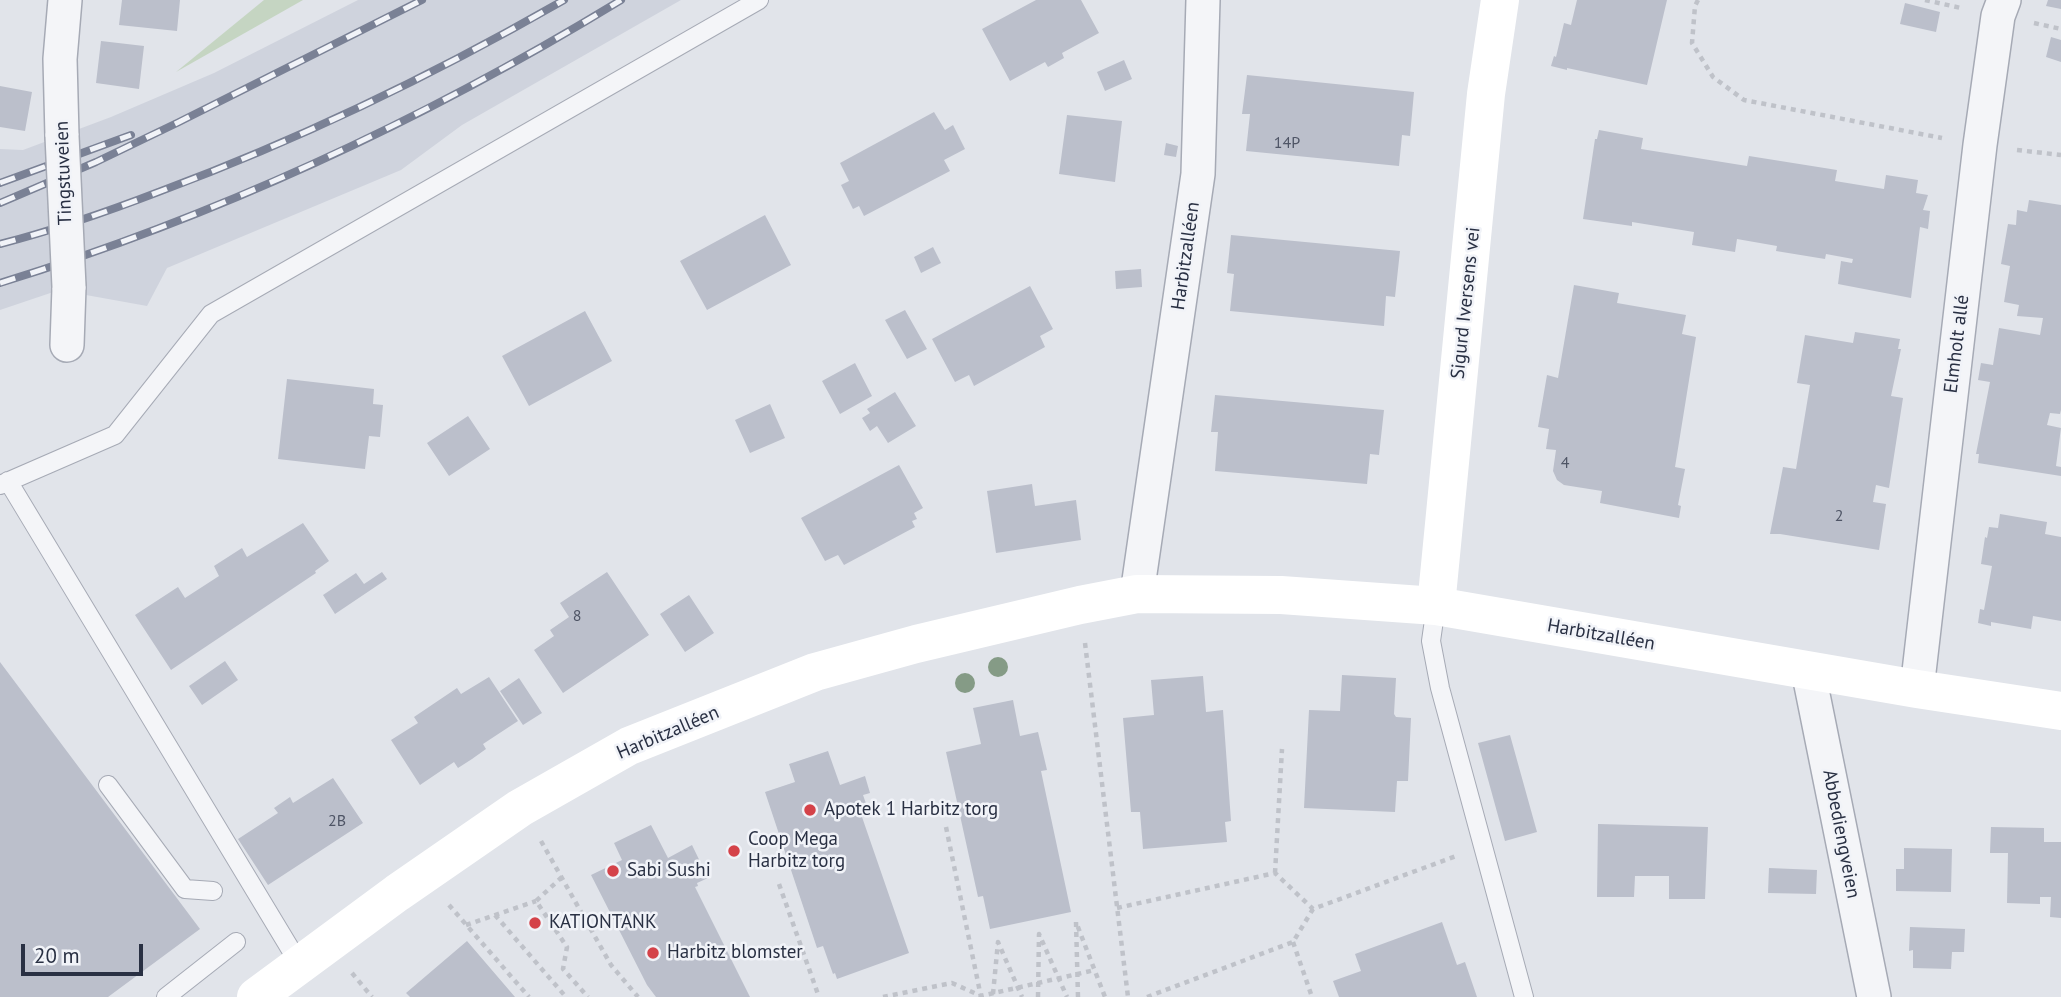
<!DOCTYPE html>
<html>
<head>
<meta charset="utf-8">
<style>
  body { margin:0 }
  #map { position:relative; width:2061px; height:997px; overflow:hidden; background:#e1e4ea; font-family:"PT Sans",sans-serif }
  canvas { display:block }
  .scale { position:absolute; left:21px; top:944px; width:122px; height:32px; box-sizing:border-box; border:4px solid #293043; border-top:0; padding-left:9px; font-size:21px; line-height:24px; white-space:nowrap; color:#293043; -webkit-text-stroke:5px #f1f3f8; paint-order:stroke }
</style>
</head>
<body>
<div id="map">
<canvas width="2061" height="997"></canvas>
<div class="scale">20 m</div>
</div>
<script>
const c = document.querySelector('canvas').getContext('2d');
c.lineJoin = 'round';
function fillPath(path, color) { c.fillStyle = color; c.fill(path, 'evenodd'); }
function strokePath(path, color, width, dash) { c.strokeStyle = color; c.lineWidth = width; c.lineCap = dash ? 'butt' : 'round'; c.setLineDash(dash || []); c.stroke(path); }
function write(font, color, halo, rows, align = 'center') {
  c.font = font + ' "PT Sans",sans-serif'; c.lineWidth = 5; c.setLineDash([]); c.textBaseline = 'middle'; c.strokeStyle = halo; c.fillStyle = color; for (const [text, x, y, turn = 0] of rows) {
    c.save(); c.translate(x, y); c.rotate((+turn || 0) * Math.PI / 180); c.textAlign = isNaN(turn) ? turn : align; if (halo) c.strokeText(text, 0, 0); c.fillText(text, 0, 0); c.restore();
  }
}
const built = new Path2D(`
  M 358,0 L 681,0 L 462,125 L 401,170 L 167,268 L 147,306 L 86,295 L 83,282 L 0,310 L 0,149 L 23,150 L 111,117 L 214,73 Z`);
const green = new Path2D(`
  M 264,0 L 303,0 L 176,72 Z`);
const building = new Path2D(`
  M 122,0 L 180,0 L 177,31 L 119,25 Z
  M 1036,0 L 1081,0 L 1099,33 L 1062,53 L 1064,58 L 1048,67 L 1045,62 L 1010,81 L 982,29 Z
  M 1577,0 L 1667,0 L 1647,85 L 1567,68 L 1567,70 L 1551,66 L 1554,56 L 1556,57 L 1564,23 L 1571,25 Z
  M 2048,0 L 2061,0 L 2061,9 L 2046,6 Z
  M 1905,3 L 1940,12 L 1936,32 L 1900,24 Z
  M 2051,37 L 2061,40 L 2061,62 L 2046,57 Z
  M 101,41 L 144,46 L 139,89 L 96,83 Z
  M 1124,60 L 1132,79 L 1105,91 L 1097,72 Z
  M 1247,75 L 1414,92 L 1410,136 L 1402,135 L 1399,166 L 1246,151 L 1250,114 L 1242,114 Z
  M 0,86 L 32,92 L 25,131 L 0,127 Z
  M 934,112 L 945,130 L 953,125 L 965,149 L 944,160 L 950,171 L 864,216 L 859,206 L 853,209 L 841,185 L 849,181 L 840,163 Z
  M 1067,115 L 1122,121 L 1115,182 L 1059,174 Z
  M 1599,130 L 1643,138 L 1641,149 L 1747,166 L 1749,156 L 1837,170 L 1835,181 L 1884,189 L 1886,175 L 1918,180 L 1916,193 L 1928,195 L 1923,210 L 1930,211 L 1928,229 L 1920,227 L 1911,298 L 1838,284 L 1841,261 L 1852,263 L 1853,259 L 1826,254 L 1825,259 L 1776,251 L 1777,246 L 1737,239 L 1735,252 L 1692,245 L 1694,232 L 1632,222 L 1632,226 L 1583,219 L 1595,139 L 1597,139 Z
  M 1166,143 L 1178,146 L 1176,157 L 1164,155 Z
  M 2029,200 L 2061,205 L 2061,410 L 2060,414 L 2050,413 L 2047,425 L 2061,428 L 2056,466 L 2061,467 L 2061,476 L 1978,463 L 1979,454 L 1976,454 L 1990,382 L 1978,380 L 1981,363 L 1993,365 L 1999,328 L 2040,335 L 2043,318 L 2017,316 L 2019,305 L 2004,302 L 2010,266 L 2001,264 L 2008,224 L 2016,225 L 2017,210 L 2027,212 Z
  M 765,215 L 791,265 L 707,310 L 680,261 Z
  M 1231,235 L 1400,251 L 1395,297 L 1386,296 L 1384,326 L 1230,311 L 1234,274 L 1227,273 Z
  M 933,247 L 941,263 L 921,273 L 914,257 Z
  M 1141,269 L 1142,287 L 1116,289 L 1115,271 Z
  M 1574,285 L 1619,293 L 1617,303 L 1686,315 L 1682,334 L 1696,337 L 1675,467 L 1685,469 L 1678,505 L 1681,506 L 1679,518 L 1600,503 L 1602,491 L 1564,485 L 1557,480 L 1553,471 L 1556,450 L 1546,449 L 1549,429 L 1538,427 L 1547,375 L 1558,378 Z
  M 1030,286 L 1053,329 L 1040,336 L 1045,347 L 974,386 L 969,375 L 955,382 L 932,339 Z
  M 905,310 L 927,349 L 907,359 L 885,320 Z
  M 585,311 L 612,361 L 529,406 L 502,356 Z
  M 1855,332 L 1900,339 L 1898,349 L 1901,349 L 1891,396 L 1903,398 L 1889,488 L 1876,485 L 1873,502 L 1886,504 L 1879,550 L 1780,534 L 1770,534 L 1783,467 L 1796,469 L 1810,385 L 1797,383 L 1805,335 L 1853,343 Z
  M 855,363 L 872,396 L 840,414 L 822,381 Z
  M 287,379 L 374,389 L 373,404 L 383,405 L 380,437 L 369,436 L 365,469 L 278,459 Z
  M 895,392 L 916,426 L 888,443 L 877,426 L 870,431 L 862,418 L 870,413 L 867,409 Z
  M 1215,395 L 1384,410 L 1379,455 L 1370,454 L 1367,484 L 1215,471 L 1218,432 L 1211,432 Z
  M 770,404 L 785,438 L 750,453 L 735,420 Z
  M 468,416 L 490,449 L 449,476 L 427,443 Z
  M 899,465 L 923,508 L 914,513 L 917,519 L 912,521 L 915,527 L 844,565 L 838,555 L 825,561 L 801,518 Z
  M 1032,484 L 1035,506 L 1076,500 L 1081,540 L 996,553 L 987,491 Z
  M 2000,514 L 2047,522 L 2045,534 L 2061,537 L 2061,621 L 2033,616 L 2031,629 L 1991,622 L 1991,626 L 1978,623 L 1980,609 L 1984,610 L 1992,566 L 1981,564 L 1985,537 L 1987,538 L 1989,527 L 1998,528 Z
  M 303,523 L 329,561 L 315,571 L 316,573 L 171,670 L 135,615 L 178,587 L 185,598 L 219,576 L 214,566 L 242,548 L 247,557 Z
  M 382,572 L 387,579 L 335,614 L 323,595 L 356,573 L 364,584 Z
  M 607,572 L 649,635 L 563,693 L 534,650 L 554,636 L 550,630 L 569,617 L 560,603 Z
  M 689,595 L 714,633 L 685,652 L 660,614 Z
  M 225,661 L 238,680 L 202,705 L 189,686 Z
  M 0,662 L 200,929 L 108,997 L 0,997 Z
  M 1342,675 L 1396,678 L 1394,714 L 1396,717 L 1411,718 L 1408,781 L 1397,781 L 1395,812 L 1304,808 L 1309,710 L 1340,711 Z
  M 1203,676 L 1206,712 L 1223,710 L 1231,821 L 1225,822 L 1227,842 L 1143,849 L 1140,812 L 1131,812 L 1123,718 L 1154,715 L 1151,680 Z
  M 489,677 L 518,721 L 483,744 L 486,749 L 472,759 L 458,768 L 454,762 L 420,785 L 391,740 L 418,723 L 414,717 L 457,688 L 461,694 Z
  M 519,678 L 542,713 L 523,725 L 500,691 Z
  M 1013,700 L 1020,736 L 1038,732 L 1047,770 L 1041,771 L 1071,912 L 990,929 L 983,896 L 978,897 L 946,752 L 981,744 L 973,708 Z
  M 1510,735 L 1537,832 L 1505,841 L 1478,743 Z
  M 828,751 L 840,785 L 865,776 L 870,793 L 863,795 L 870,815 L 862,817 L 909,953 L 837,979 L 835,973 L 833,974 L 823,946 L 817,948 L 765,792 L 795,782 L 789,764 Z
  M 333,778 L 363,823 L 268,885 L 238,839 L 278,813 L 274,808 L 290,797 L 293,803 Z
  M 1598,824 L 1708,827 L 1705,899 L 1669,899 L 1669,876 L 1635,876 L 1634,897 L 1597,897 Z
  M 651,825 L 668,858 L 692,845 L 708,878 L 697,883 L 698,886 L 695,887 L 750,997 L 656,997 L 647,985 L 591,875 L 622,860 L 614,843 Z
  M 1991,827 L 2044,828 L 2044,842 L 2061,842 L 2061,918 L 2050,917 L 2051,897 L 2040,897 L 2040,904 L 2007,903 L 2008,853 L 1990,853 Z
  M 1904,848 L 1952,849 L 1951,892 L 1896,891 L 1896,869 L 1904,869 Z
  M 1769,868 L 1817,870 L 1816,894 L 1768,893 Z
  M 1442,922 L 1457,965 L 1465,962 L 1477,997 L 1339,997 L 1333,981 L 1361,971 L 1355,954 Z
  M 1910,927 L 1965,929 L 1964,952 L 1952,952 L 1951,969 L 1913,968 L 1913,950 L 1909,951 Z
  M 467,941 L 515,997 L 410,997 L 406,993 Z`);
const path = new Path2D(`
  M 1698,0 L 1695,6 L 1692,43 L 1713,77 L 1744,100 L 1942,138
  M 1925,0 L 1961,8
  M 2034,23 L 2061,29
  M 2017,150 L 2061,155
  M 1085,643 L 1128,997
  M 946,827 L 981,997
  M 541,841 L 611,965 L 638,997
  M 1275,873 L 1282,749
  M 562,877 L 536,901 L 567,947 L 563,969 L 588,997
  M 779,884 L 819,997
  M 449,905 L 529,997
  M 1117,908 L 1275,873 L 1313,909 L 1456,856
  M 495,915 L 566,997
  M 466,925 L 536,901
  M 1293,942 L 1312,997
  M 352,973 L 372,997
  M 993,994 L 998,942 L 1022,997
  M 883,997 L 952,983 L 981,996 L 1095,970
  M 1038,997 L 1039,934 L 1067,997
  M 1078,997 L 1076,922 L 1105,997
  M 1147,997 L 1293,942 L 1313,909`);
const lane = new Path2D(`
  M 8,481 L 300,965
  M 0,485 L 115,435 L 211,314 L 759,0
  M 1436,606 L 1431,641 L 1440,688 L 1524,997
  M 108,785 L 185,889 L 213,891
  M 166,997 L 236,942`);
const street = new Path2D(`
  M 62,136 L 60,59 L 65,0
  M 67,345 L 69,287
  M 1137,594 L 1198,174 L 1203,0
  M 1808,670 L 1874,997
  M 1917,689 L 1980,145 L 1998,16 L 2004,0`);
const secondary = new Path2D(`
  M 1436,606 L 1486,94 L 1500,0
  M 256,997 L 397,893 L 520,808 L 629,746 L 815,672 L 916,644 L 1080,605 L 1137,594 L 1281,595 L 1436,606 L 1917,689 L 2061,711`);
const rail = new Path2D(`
  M 0,183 L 131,135
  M 0,203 L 96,162 L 179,122 L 422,0
  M 0,244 C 55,230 109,211 161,191 C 301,139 435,74 564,0
  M 0,283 C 217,216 428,118 621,0`);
const streetBridge = new Path2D(`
  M 62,136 L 69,287`);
const trees = [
  [998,667],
  [965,683]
];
const markers = [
  [810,810,7,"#d44249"],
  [734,851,7,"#d44249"],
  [613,871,7,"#d44249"],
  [535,923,7,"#d44249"],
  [653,953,7,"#d44249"]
];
const numberNames = [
  ["14P",1287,143],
  ["4",1565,463],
  ["2",1839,516],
  ["8",577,616],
  ["2B",337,821]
];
const streetNames = [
  ["Tingstuveien",64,173,-92],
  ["Harbitzalléen",1186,256,-82],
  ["Sigurd Iversens vei",1466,303,-84],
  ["Elmholt allé",1957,344,-83],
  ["Harbitzalléen",1601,635,10],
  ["Harbitzalléen",668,733,-23],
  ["Abbediengveien",1841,834,79]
];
const poiNames = [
  ["Apotek 1 Harbitz torg",824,810],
  ["Coop Mega",748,840],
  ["Harbitz torg",748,862],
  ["Sabi Sushi",627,871],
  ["KATIONTANK",549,923],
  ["Harbitz blomster",667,953]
];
fillPath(built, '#cfd3dd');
fillPath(green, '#c5d5c2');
fillPath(building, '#bbbfcb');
strokePath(lane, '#a6aab5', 20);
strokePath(street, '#a6aab5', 36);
strokePath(path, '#bfc2c9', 4.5, [5, 5]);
strokePath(lane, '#f4f5f8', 18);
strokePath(street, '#f4f5f8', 33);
strokePath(secondary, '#fff', 38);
strokePath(rail, '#7a8195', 8);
strokePath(rail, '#f1f3f8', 5, [16]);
strokePath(streetBridge, '#a6aab5', 36, []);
strokePath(streetBridge, '#f4f5f8', 33);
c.fillStyle = '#859b86';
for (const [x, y] of trees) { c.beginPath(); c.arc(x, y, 10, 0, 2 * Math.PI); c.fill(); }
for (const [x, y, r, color] of markers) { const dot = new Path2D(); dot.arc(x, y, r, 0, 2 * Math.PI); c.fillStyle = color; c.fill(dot); strokePath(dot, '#f1f3f8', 2.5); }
write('16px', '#4e5465', null, numberNames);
write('19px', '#293043', '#f1f3f8', streetNames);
write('19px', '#293043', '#f1f3f8', poiNames, 'left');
</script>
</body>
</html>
